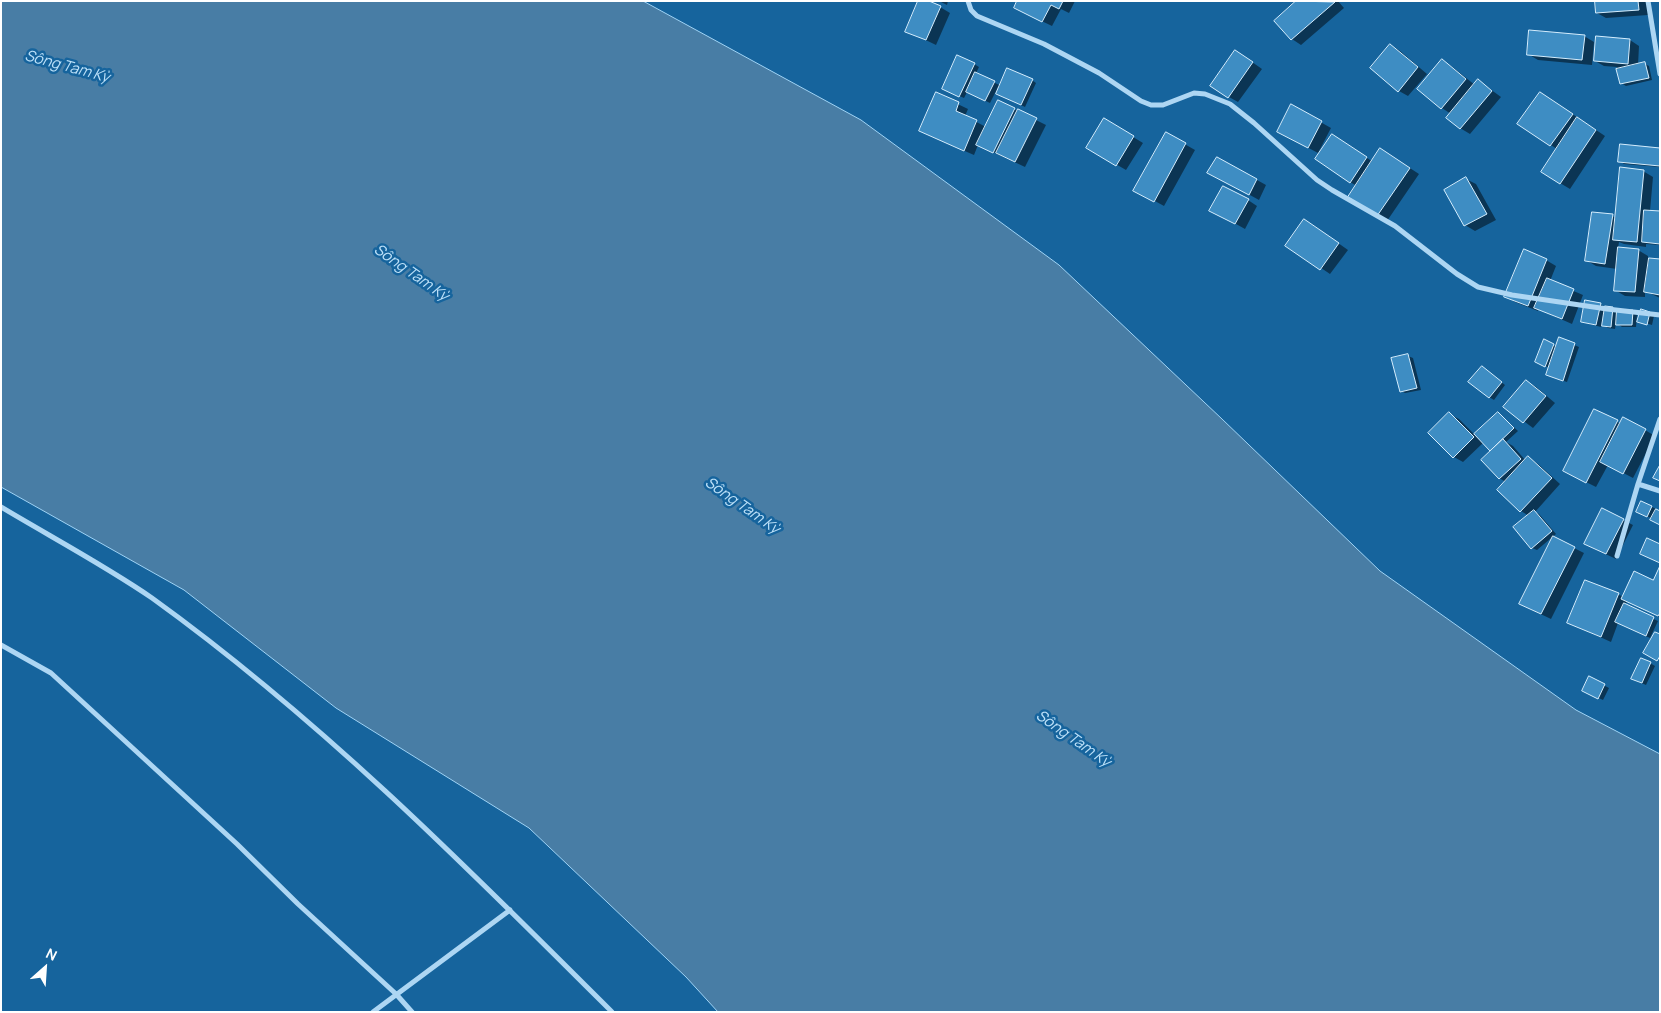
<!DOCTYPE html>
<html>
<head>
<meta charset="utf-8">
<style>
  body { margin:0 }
  #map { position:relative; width:1661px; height:1013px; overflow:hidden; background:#16649d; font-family:Manrope,sans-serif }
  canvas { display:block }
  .frame { position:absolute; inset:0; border:2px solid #fff; pointer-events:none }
  .north { position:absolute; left:20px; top:943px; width:50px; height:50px; -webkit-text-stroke:4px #16649d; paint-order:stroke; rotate:26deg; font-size:14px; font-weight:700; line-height:20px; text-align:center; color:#fff }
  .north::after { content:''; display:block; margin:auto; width:18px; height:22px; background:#fff; clip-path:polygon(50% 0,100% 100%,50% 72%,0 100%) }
</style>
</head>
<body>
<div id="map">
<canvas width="1661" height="1013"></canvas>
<div class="frame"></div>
<div class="north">N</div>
</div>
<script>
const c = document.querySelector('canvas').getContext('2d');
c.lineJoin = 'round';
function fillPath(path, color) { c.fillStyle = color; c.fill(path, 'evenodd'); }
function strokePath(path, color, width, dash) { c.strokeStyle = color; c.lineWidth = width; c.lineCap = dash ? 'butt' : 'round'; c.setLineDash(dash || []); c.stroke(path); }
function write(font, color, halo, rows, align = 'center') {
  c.font = font + ' Manrope,sans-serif'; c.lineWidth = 5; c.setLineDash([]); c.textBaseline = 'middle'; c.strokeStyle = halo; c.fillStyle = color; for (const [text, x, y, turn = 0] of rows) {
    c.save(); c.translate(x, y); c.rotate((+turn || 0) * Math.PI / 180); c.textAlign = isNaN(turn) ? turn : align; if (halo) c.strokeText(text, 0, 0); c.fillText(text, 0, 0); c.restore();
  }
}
const water = new Path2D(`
  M 1,1 L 643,1 L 861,120 L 1059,265 L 1222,419 L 1380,571 L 1576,710 L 1660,754 L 1660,1012 L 718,1012 L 686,977 L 529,828 L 336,708 L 184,590 L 1,487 Z`);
const shadow = new Path2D(`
  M 939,1 L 948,1 L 947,5 Z
  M 1018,1 L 1075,1 L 1069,13 L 1061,9 L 1052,26 L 1025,13 Z
  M 1298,1 L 1338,1 L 1344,8 L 1301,45 L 1292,39 Z
  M 1596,1 L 1647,1 L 1648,15 L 1606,18 L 1597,13 Z
  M 940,7 L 950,13 L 936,45 L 907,31 Z
  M 1584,36 L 1594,42 L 1592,65 L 1538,60 L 1528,54 Z
  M 1630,40 L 1639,46 L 1638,65 L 1645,64 L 1649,66 L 1652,80 L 1626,86 L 1621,83 L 1617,67 L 1604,66 L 1595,61 Z
  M 1391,45 L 1400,51 L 1427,74 L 1408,96 L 1399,91 Z
  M 1245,57 L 1262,69 L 1238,102 L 1229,97 Z
  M 1442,61 L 1451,66 L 1475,85 L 1479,81 L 1501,97 L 1470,134 L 1460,128 L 1451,114 L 1442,108 L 1419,89 Z
  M 974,64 L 979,67 L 976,73 L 1001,86 L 1032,80 L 1036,83 L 1025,107 L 1002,96 L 1000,88 L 998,87 L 990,103 L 967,92 L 964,98 L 948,91 Z
  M 937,94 L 968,109 L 965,116 L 986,127 L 1014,109 L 1046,125 L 1025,167 L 978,145 L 974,155 L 930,136 Z
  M 1550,99 L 1605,136 L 1570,189 L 1560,183 L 1557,149 L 1519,124 Z
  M 1292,106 L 1331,128 L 1318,153 L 1288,137 Z
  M 1105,120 L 1143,143 L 1126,170 L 1088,148 Z
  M 1167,134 L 1195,150 L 1164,206 L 1135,190 Z
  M 1342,141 L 1373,162 L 1390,155 L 1419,174 L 1387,221 L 1378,215 L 1357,186 L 1350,182 Z
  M 1660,149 L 1660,167 L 1624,164 L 1620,161 Z
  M 1643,171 L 1653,177 L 1650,211 L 1660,212 L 1660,245 L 1646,244 L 1646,247 L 1624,244 L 1619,242 L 1618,248 L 1638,250 L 1648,256 L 1648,259 L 1660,260 L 1660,298 L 1645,291 L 1645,297 L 1625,296 L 1615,290 L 1617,269 L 1596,266 L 1586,260 L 1612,216 L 1616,218 Z
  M 1219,178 L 1257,180 L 1266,185 L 1259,200 Z
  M 1466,179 L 1476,184 L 1496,220 L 1475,231 L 1465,225 Z
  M 1248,200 L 1257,206 L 1245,229 L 1211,210 Z
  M 1314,226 L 1348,250 L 1330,274 L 1287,245 Z
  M 1546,260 L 1556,266 L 1550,281 L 1583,295 L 1572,324 L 1538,309 L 1538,311 L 1515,302 L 1506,296 Z
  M 1600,304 L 1604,307 L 1637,314 L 1636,327 L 1622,327 L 1616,323 L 1615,329 L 1608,328 L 1604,325 L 1605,315 L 1603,315 L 1601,327 L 1582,322 Z
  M 1650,313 L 1654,316 L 1652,325 L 1642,322 Z
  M 1560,339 L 1579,347 L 1567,382 L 1552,377 L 1550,368 L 1541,364 L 1544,341 L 1557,347 Z
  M 1408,356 L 1413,358 L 1421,390 L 1405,393 L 1401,391 Z
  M 1486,370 L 1505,385 L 1494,400 L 1489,397 Z
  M 1526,381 L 1536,387 L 1555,403 L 1533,428 L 1505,407 Z
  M 1595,411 L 1621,424 L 1645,430 L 1655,436 L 1633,478 L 1608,465 L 1596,487 L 1574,476 Z
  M 1498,413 L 1518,431 L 1506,442 L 1513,446 L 1526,461 L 1529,458 L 1538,464 L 1560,484 L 1535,512 L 1539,514 L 1556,534 L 1537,550 L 1532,548 L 1529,516 L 1521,511 L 1506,482 L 1499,478 L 1492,451 L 1483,443 L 1463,462 L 1454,457 L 1449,414 L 1459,419 L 1475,435 Z
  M 1652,507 L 1656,509 L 1653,519 L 1642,514 Z
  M 1623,520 L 1633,525 L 1616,559 L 1595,549 Z
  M 1574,548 L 1584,553 L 1551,619 L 1530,609 Z
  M 1660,569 L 1660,617 L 1627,601 L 1625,606 L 1658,621 L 1650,638 L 1618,623 L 1611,642 L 1569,623 L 1618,594 L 1623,597 L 1654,582 Z
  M 1650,663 L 1655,666 L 1646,685 L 1637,681 Z
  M 1590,678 L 1609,688 L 1603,700 L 1588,693 Z`);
const building = new Path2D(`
  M 918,1 L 929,1 L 941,6 L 926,40 L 905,32 Z
  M 1017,1 L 1063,1 L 1059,9 L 1051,5 L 1042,22 L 1014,8 Z
  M 1296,1 L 1335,2 L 1291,40 L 1274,21 Z
  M 1595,1 L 1638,1 L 1639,10 L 1596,13 Z
  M 1529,30 L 1585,35 L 1582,60 L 1527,55 Z
  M 1596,36 L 1630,39 L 1628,64 L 1594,61 Z
  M 1390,44 L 1418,67 L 1398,92 L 1370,68 Z
  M 1235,50 L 1253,62 L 1228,98 L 1210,86 Z
  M 957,55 L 975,63 L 959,97 L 942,89 Z
  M 1442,59 L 1466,79 L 1441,109 L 1417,89 Z
  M 1645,62 L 1649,78 L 1620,84 L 1616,69 Z
  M 1007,68 L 1033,79 L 1021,105 L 996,94 Z
  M 975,72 L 995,81 L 985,101 L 966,92 Z
  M 1478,79 L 1492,91 L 1460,129 L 1446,118 Z
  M 936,92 L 959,102 L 956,111 L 977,120 L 964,151 L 919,131 Z
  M 1540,92 L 1573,114 L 1550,146 L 1517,124 Z
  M 998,100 L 1015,108 L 993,153 L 976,145 Z
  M 1291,104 L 1322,121 L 1308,148 L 1277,132 Z
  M 1018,109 L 1037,118 L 1015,162 L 996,153 Z
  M 1577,117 L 1596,130 L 1560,184 L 1541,172 Z
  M 1104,118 L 1134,136 L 1116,166 L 1086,148 Z
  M 1166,132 L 1186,143 L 1154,202 L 1133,191 Z
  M 1332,134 L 1367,157 L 1350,183 L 1315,159 Z
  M 1620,144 L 1660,148 L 1660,166 L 1618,162 Z
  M 1380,148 L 1410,168 L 1377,216 L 1348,197 Z
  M 1217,157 L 1257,179 L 1249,195 L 1207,173 Z
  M 1620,167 L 1644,170 L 1637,242 L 1613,240 Z
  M 1466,177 L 1487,214 L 1464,226 L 1444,190 Z
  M 1223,186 L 1249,199 L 1235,224 L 1209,211 Z
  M 1644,210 L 1660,211 L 1660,244 L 1642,242 Z
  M 1592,212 L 1613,214 L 1605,264 L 1585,261 Z
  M 1304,219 L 1339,243 L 1320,270 L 1285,246 Z
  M 1618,247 L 1639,249 L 1635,292 L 1614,291 Z
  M 1524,249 L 1547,259 L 1528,306 L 1504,297 Z
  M 1649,258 L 1660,259 L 1660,295 L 1644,292 Z
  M 1547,278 L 1574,289 L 1562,319 L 1534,308 Z
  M 1585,300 L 1601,303 L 1596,325 L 1581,322 Z
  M 1605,306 L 1613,307 L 1611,327 L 1602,326 Z
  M 1641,309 L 1650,312 L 1647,325 L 1637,322 Z
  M 1617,310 L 1633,310 L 1632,325 L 1616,325 Z
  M 1559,337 L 1575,343 L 1563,381 L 1546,375 Z
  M 1544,339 L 1554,344 L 1545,367 L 1535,362 Z
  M 1408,354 L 1417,388 L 1400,392 L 1391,358 Z
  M 1482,366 L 1502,382 L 1489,398 L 1468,382 Z
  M 1526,380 L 1546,396 L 1523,423 L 1503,407 Z
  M 1594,409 L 1618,420 L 1586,483 L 1563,471 Z
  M 1449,412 L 1474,437 L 1453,458 L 1428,433 Z
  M 1498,412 L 1514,428 L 1490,451 L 1474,434 Z
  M 1623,417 L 1646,429 L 1623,474 L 1600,462 Z
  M 1503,439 L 1521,459 L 1499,479 L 1481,460 Z
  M 1528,456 L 1552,478 L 1520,512 L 1497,490 Z
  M 1660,465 L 1660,481 L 1653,478 Z
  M 1641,501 L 1652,506 L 1647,517 L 1636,512 Z
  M 1602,508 L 1624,519 L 1606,554 L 1584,544 Z
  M 1656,509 L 1660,511 L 1660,525 L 1650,520 Z
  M 1534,510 L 1552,531 L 1531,549 L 1513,527 Z
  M 1553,536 L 1575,547 L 1541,614 L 1519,604 Z
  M 1647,538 L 1660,544 L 1660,563 L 1640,554 Z
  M 1660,566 L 1660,613 L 1658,616 L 1621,599 L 1634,571 L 1653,580 Z
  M 1585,580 L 1619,593 L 1601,637 L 1567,623 Z
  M 1624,603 L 1654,617 L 1646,636 L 1615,622 Z
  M 1655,632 L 1660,634 L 1660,656 L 1657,661 L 1643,653 Z
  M 1641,658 L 1651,662 L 1642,683 L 1631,679 Z
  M 1589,676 L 1605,684 L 1598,699 L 1582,691 Z`);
const street = new Path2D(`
  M 968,1 L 971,10 L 977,16 L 1044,44 L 1099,73 L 1141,101 L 1151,105 L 1163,105 L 1194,93 L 1205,94 L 1230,104 L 1254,123 L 1317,180 L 1332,190 L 1395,226 L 1457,274 L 1478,287 L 1512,295 L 1607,309 L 1660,315
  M 1648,1 L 1660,74
  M 1660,419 L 1638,484 L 1660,491
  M 1,507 C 51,537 104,565 152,598 C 320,719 466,866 612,1012
  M 1617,556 L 1638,484
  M 1,645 L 51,673 L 237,844 L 298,904 L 396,994 L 412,1012
  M 373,1012 L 510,910`);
const waterNames = [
  ["Sông Tam Kỳ",67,67,15],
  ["Sông Tam Kỳ",411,273,35],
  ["Sông Tam Kỳ",742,506,35],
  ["Sông Tam Kỳ",1073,739,35]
];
fillPath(water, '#487da5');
strokePath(water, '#9fd3f5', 1);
fillPath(shadow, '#0007');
fillPath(building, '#3e8dc3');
strokePath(building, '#d5edfd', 1);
strokePath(street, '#add6f3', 5);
write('italic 15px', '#bde1f9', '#16649d', waterNames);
</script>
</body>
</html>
